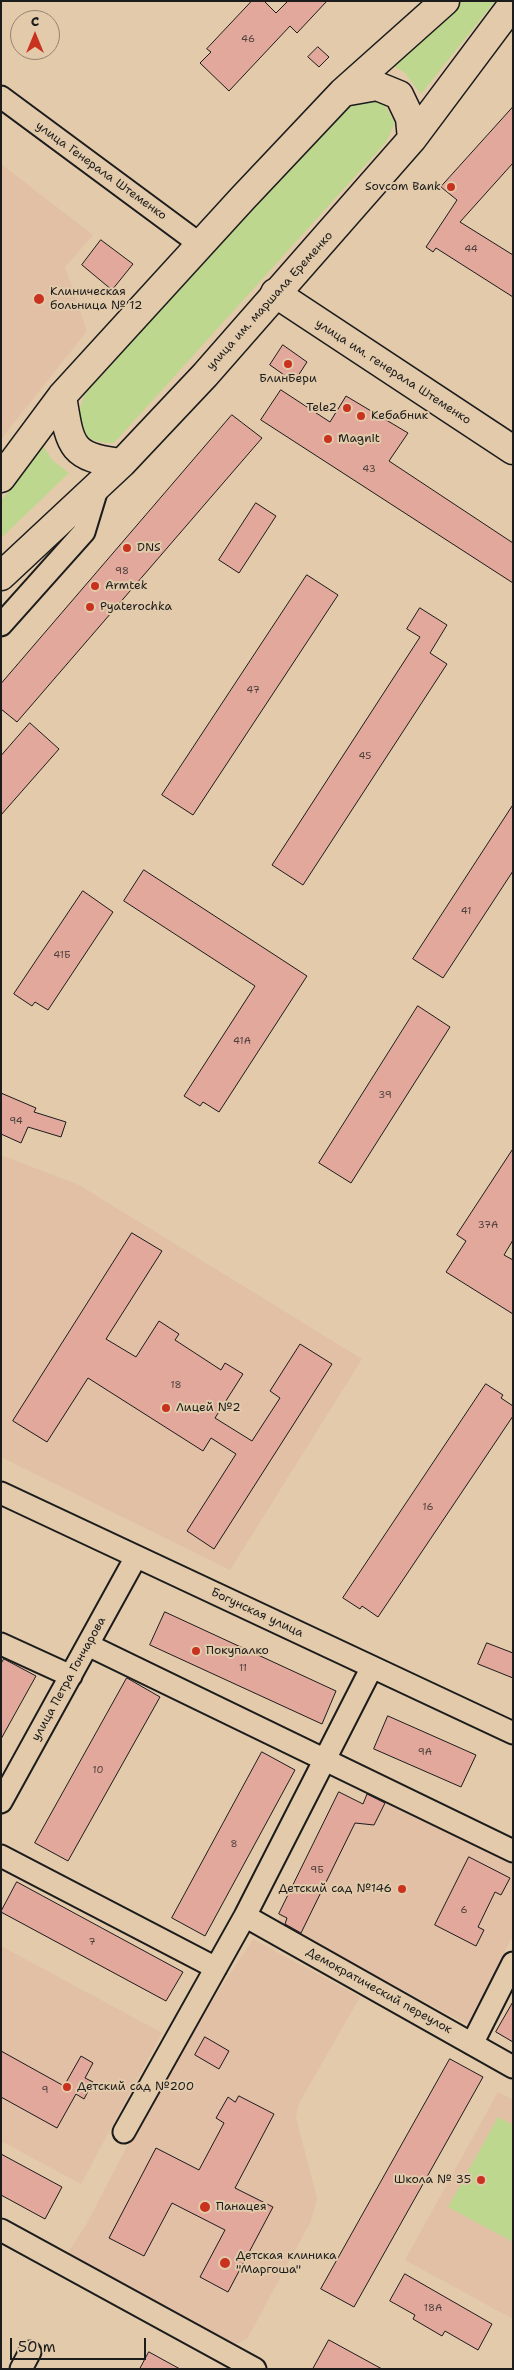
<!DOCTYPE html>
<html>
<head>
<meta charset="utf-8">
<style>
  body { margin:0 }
  #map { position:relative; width:514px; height:2370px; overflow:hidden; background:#e2caaa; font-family:"Shantell Sans",sans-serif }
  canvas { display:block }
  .frame { position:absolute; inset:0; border:2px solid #1c1c1c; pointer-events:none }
  .north { position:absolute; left:10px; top:10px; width:50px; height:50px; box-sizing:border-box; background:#e2caaa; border:1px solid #938471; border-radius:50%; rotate:0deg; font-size:14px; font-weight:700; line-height:20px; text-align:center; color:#1c1c1c }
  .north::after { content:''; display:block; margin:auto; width:18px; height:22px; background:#c8321e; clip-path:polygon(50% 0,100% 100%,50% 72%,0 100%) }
  .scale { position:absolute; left:10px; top:2338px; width:136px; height:22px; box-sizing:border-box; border:2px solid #1c1c1c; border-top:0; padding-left:6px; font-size:15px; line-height:18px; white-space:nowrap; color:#1c1c1c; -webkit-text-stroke:4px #e2caaa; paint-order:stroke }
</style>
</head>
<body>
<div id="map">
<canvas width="514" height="2370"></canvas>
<div class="frame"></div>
<div class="north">С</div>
<div class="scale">50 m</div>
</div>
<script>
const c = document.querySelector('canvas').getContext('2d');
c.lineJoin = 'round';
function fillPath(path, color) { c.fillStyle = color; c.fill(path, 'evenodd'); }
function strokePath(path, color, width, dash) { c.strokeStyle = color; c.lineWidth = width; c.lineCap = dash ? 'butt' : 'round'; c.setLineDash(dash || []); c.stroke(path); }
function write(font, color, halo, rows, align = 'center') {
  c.font = font + ' "Shantell Sans",sans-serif'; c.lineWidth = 4; c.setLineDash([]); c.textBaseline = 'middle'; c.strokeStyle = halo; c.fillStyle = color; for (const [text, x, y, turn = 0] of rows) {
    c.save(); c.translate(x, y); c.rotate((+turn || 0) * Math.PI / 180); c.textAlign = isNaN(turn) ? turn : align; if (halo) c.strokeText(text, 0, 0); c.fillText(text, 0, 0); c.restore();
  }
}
const built = new Path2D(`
  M 1,164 L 93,235 L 65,267 L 87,331 L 1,439 Z
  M 1,1155 L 79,1185 L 362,1359 L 230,1570 L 1,1457 Z
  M 339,1792 L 362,1804 L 367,1794 L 513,1863 L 513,1935 L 468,2025 L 284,1926 L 278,1920 Z
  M 253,1939 L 360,1997 L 299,2103 L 296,2118 L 317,2198 L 311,2221 L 247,2339 L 236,2344 L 228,2344 L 67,2254 L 86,2225 L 168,2068 Z
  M 1,1946 L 162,2033 L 81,2184 L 1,2141 Z
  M 498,2092 L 513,2100 L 513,2319 L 405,2260 Z`);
const green = new Path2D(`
  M 461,1 L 495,1 L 421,94 L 404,72 L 391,65 Z
  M 372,99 L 384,104 L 395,123 L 386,142 L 114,443 C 75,443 73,422 86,391 L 346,104 Z
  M 44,447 L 52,460 L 69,473 L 1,538 L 1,501 Z
  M 498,2117 L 513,2125 L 513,2242 L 448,2207 Z`);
const building = new Path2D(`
  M 252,1 L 264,1 L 276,13 L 288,1 L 327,1 L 297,33 L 290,26 L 229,91 L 200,63 L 211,52 L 207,49 Z
  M 318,47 L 329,57 L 319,67 L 308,57 Z
  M 513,107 L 513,163 L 460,222 L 513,255 L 513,297 L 436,248 L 433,252 L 426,247 L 457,200 L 441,187 Z
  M 101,240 L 133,264 L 112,290 L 82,265 Z
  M 283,345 L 307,362 L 294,382 L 270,365 Z
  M 281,390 L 330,422 L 346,396 L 408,433 L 389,461 L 513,543 L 513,583 L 261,420 Z
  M 232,415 L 262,438 L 17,722 L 1,709 L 1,684 Z
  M 256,503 L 276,516 L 239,573 L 219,560 Z
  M 307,575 L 338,595 L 193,815 L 162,795 Z
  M 420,608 L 447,625 L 430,653 L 447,664 L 303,885 L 272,865 L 420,637 L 407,629 Z
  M 30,723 L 59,749 L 1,815 L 1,756 Z
  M 513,805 L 513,871 L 443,978 L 413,959 Z
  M 144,870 L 307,976 L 219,1112 L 203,1102 L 200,1106 L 184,1096 L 255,986 L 124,901 Z
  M 83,891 L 113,912 L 48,1010 L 35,1002 L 32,1006 L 14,994 Z
  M 418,1006 L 450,1027 L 351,1183 L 319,1163 Z
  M 1,1093 L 36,1108 L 34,1112 L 66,1122 L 61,1137 L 28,1127 L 21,1143 L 1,1134 Z
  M 513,1149 L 513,1240 L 504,1255 L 513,1260 L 513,1314 L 446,1272 L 466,1241 L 457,1235 Z
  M 132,1233 L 162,1251 L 106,1339 L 136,1357 L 159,1321 L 179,1334 L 175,1340 L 221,1370 L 225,1363 L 243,1374 L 215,1418 L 252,1441 L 280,1398 L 270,1391 L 300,1344 L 332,1364 L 214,1549 L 187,1531 L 236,1454 L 211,1438 L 203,1451 L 88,1378 L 47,1442 L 13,1421 Z
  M 486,1384 L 503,1395 L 501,1398 L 513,1406 L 513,1416 L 378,1617 L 362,1606 L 360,1609 L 343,1598 Z
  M 165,1612 L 336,1691 L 322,1724 L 150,1645 Z
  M 487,1643 L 513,1653 L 513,1678 L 478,1664 Z
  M 4,1659 L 36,1676 L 1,1739 L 1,1664 Z
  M 127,1678 L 160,1697 L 68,1861 L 35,1843 Z
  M 388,1716 L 476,1755 L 461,1787 L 374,1749 Z
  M 262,1752 L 295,1770 L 205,1936 L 172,1918 Z
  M 339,1792 L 363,1804 L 367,1794 L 385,1803 L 374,1825 L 355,1823 L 301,1933 L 285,1924 L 287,1918 L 279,1914 Z
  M 469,1857 L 510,1878 L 501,1895 L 495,1892 L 478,1927 L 484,1930 L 476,1946 L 435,1925 Z
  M 17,1882 L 183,1972 L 166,2001 L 1,1912 Z
  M 513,2002 L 513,2042 L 496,2032 Z
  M 205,2037 L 229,2051 L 219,2069 L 195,2055 Z
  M 1,2051 L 64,2086 L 81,2056 L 93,2063 L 85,2078 L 93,2082 L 84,2099 L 76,2094 L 57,2128 L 1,2097 Z
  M 450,2059 L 483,2077 L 354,2307 L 321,2289 Z
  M 239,2096 L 274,2114 L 235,2188 L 273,2207 L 228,2292 L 200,2277 L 225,2230 L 172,2203 L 144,2256 L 109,2238 L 156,2148 L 199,2170 L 224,2123 L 216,2118 L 228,2097 L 235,2102 Z
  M 1,2154 L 62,2187 L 45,2219 L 1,2195 Z
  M 405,2274 L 492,2324 L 478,2350 L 445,2331 L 442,2336 L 413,2319 L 415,2315 L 390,2301 Z
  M 329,2340 L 382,2369 L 313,2369 Z
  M 149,2352 L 180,2369 L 140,2369 Z`);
const street = new Path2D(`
  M 1,97 L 201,245
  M 1,625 L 84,532 L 98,486
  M 1,1493 L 513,1733
  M 1,1644 L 71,1676
  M 88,1645 L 513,1851
  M 1,1802 L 136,1557
  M 1,1856 L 216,1968
  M 245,1916 L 513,2067
  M 472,2044 L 513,1963
  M 124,2132 L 245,1916 L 372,1667
  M 1,2230 L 255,2369
  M 21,2369 L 30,2352`);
const secondary = new Path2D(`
  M 275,293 L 513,450`);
const highway = new Path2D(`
  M 343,92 L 377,86 L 399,95 L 410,118 L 412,139
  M 62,396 C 70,444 69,458 122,463
  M 1,478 L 62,396 L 242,199 L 343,92 L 445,1
  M 1,576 L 122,463 L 205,375 L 412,139 L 513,4`);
const markers = [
  [451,187,5,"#c8321e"],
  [39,299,6,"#c8321e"],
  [288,364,5,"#c8321e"],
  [347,408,5,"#c8321e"],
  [361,416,5,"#c8321e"],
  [328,439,5,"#c8321e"],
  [127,548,5,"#c8321e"],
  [95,586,5,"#c8321e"],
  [90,607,5,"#c8321e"],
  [166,1408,5,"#c8321e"],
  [196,1651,5,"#c8321e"],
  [402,1889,5,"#c8321e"],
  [67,2087,5,"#c8321e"],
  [481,2180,5,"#c8321e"],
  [205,2207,6,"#c8321e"],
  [225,2263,6,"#c8321e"]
];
const numberNames = [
  ["46",248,39],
  ["44",471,249],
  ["43",369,469],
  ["98",122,571],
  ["47",253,690],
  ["45",365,756],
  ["41",466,911],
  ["41Б",62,955],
  ["41А",242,1041],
  ["39",385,1095],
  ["94",16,1121],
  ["37А",488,1225],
  ["18",176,1385],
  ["16",428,1507],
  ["11",243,1668],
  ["9А",425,1752],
  ["10",98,1770],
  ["8",234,1844],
  ["9Б",317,1870],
  ["6",464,1910],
  ["7",92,1942],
  ["9",45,2090],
  ["18А",433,2308]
];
const streetNames = [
  ["улица Генерала Штеменко",101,171,36],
  ["улица им. маршала Еременко",270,301,-48],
  ["улица им. генерала Штеменко",393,372,33],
  ["Богунская улица",257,1613,25],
  ["улица Петра Гончарова",69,1679,-61],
  ["Демократический переулок",379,1991,29]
];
const poiNames = [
  ["Sovcom Bank",441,187,"right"],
  ["Клиническая",50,292],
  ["больница № 12",50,306],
  ["БлинБери",288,379,"center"],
  ["Tele2",337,408,"right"],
  ["Кебабник",371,416],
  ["Magnit",338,439],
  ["DNS",137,548],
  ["Armtek",105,586],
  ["Pyaterochka",100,607],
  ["Лицей №2",176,1408],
  ["Покупалко",206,1651],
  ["Детский сад №146",392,1889,"right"],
  ["Детский сад №200",77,2087],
  ["Школа № 35",471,2180,"right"],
  ["Панацея",216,2207],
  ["Детская клиника",236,2256],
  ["\"Маргоша\"",236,2270]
];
fillPath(built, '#e2c0a6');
fillPath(green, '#bdd78f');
fillPath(building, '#e1a89b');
strokePath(building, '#1c1c1c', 1);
strokePath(street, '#1c1c1c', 25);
strokePath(secondary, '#1c1c1c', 31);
strokePath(highway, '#1c1c1c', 31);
strokePath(street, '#e2caaa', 21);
strokePath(secondary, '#e2caaa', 28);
strokePath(highway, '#e2caaa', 28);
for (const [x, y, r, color] of markers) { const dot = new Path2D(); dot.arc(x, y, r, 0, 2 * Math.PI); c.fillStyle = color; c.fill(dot); strokePath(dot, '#e2caaa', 2); }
write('10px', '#4d3f3c', null, numberNames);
write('12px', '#1c1c1c', '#e2caaa', streetNames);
write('12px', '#1c1c1c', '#e2caaa', poiNames, 'left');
</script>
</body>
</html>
